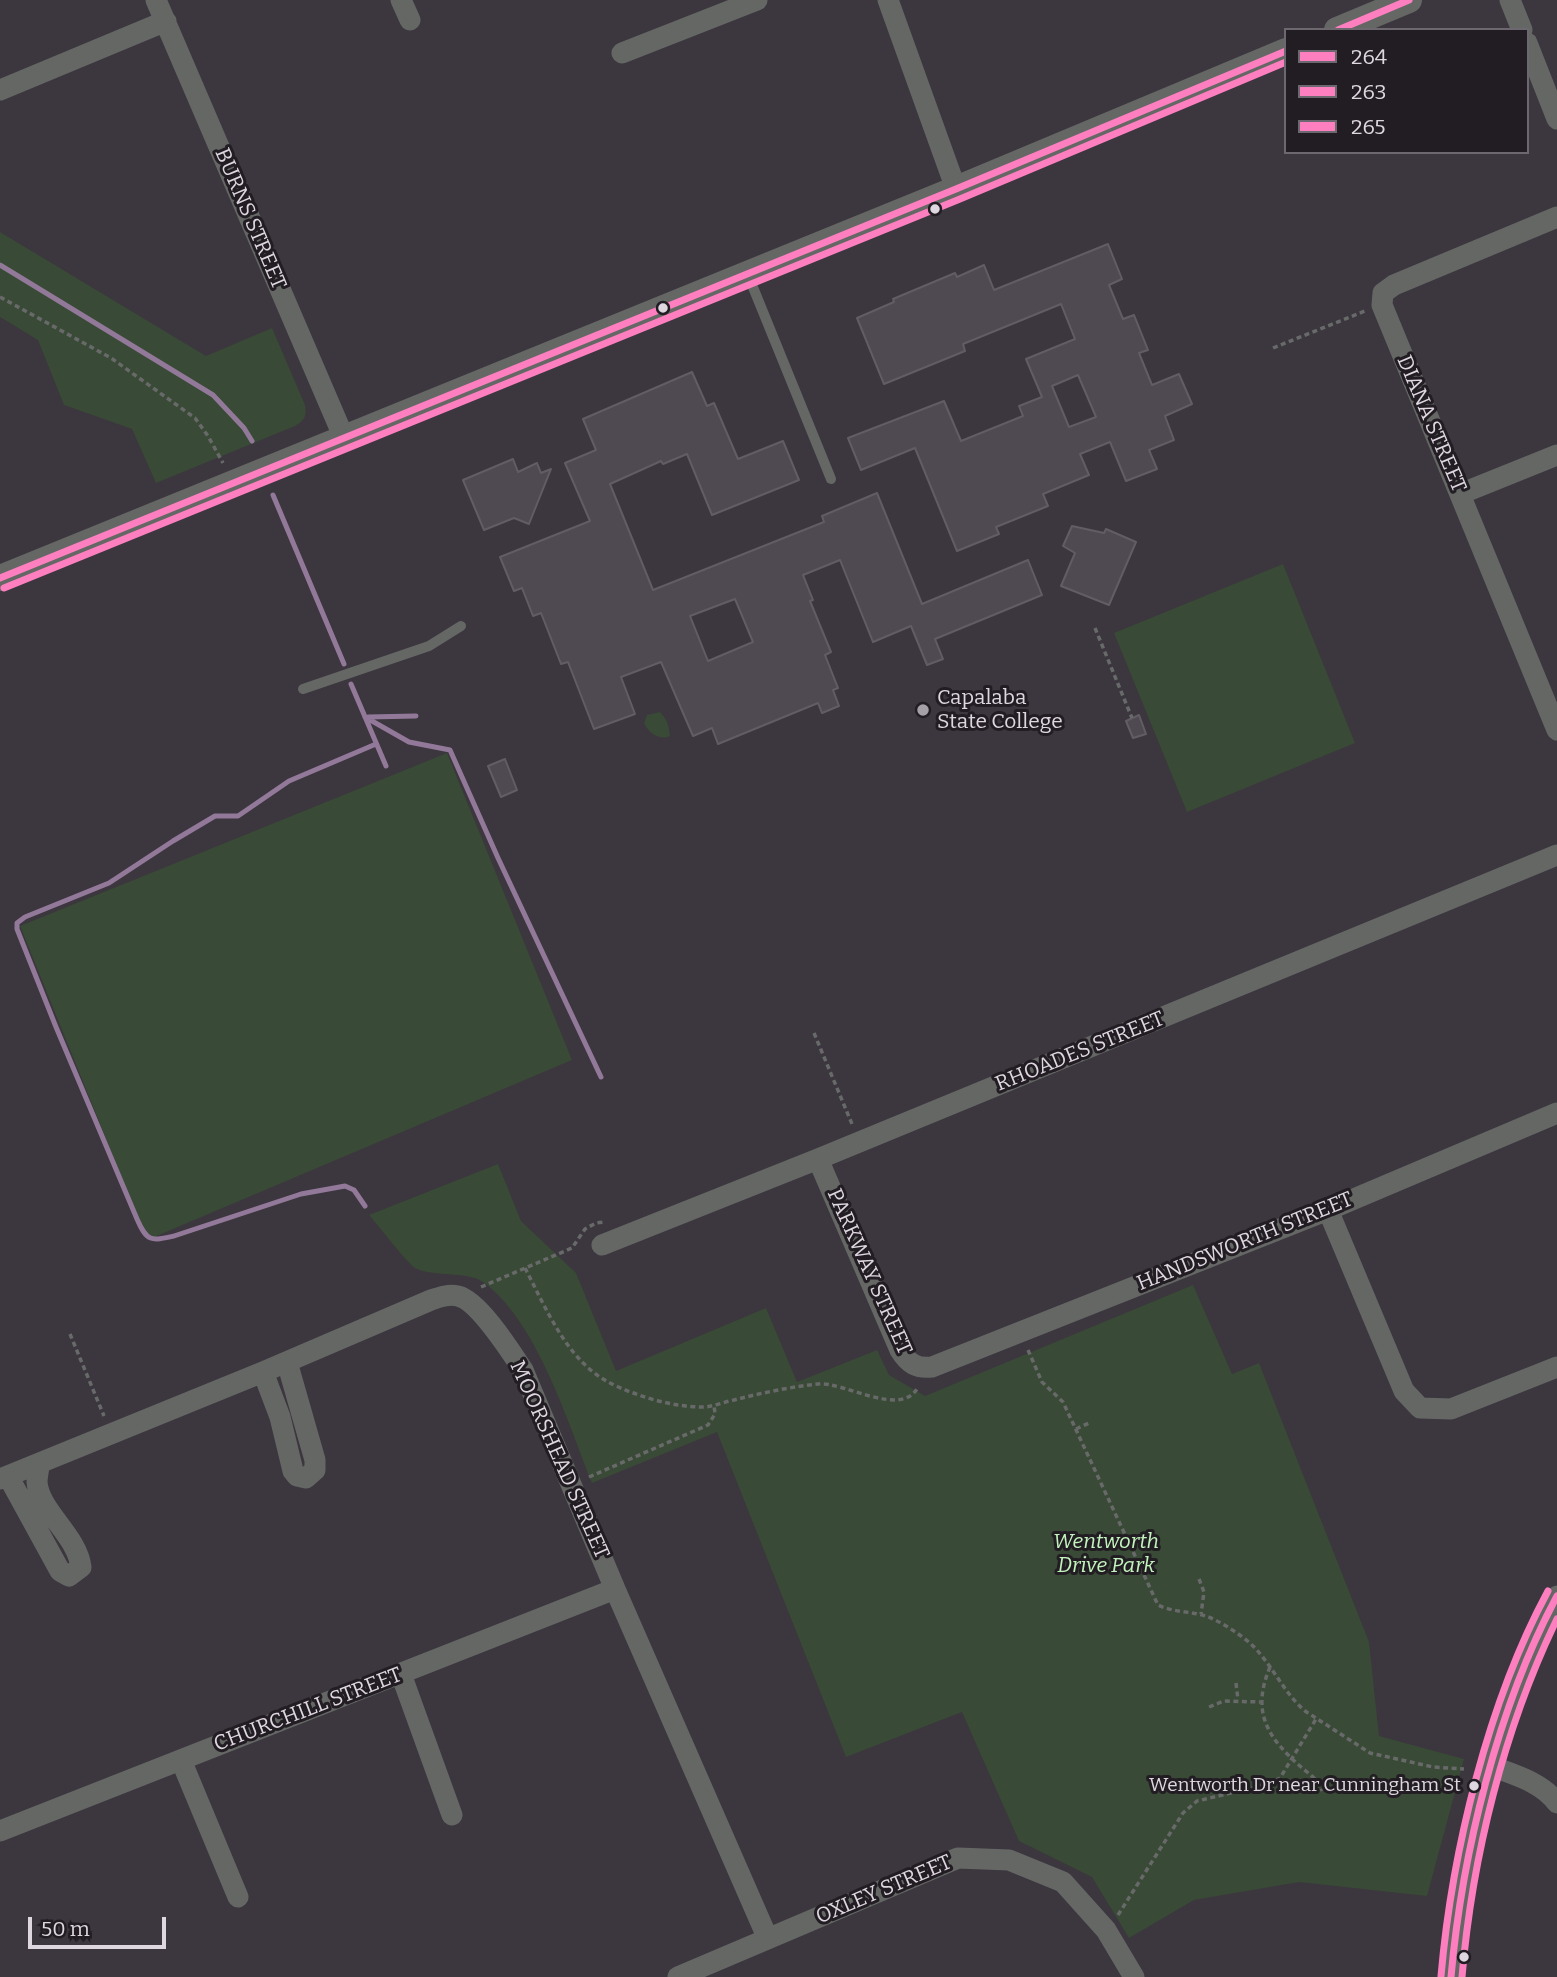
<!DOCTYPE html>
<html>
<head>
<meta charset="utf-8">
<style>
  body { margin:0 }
  #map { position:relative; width:1557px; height:1977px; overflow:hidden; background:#3c363e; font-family:Bitter,serif }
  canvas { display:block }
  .legend { position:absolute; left:1284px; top:28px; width:245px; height:126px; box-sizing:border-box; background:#221c23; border:2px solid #6d676f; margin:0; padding:9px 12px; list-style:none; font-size:21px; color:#ded7e0 }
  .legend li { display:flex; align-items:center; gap:14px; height:35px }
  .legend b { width:35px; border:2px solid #6d676f }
  .scale { position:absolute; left:28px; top:1917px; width:138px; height:32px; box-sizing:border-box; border:4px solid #ded7e0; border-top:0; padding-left:9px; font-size:21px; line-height:24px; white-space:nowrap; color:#ded7e0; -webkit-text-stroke:5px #221c23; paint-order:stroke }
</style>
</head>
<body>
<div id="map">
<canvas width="1557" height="1977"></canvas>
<ul class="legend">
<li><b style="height:9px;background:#fe7fbf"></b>264</li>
<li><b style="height:9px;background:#fe7fbf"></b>263</li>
<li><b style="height:9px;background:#fe7fbf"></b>265</li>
</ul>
<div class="scale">50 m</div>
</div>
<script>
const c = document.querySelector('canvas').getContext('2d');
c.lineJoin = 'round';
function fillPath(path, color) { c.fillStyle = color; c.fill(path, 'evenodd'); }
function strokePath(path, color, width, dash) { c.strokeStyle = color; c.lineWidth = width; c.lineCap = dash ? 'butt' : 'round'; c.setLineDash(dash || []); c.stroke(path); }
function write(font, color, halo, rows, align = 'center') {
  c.font = font + ' Bitter,serif'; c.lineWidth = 6; c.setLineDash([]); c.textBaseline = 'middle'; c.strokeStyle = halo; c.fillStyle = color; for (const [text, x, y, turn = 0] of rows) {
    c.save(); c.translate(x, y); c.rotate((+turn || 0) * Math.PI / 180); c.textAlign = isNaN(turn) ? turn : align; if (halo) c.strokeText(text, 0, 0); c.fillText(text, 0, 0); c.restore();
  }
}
const green = new Path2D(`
  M 0,232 L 206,356 L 272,328 L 305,405 C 307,416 305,420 295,426 L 156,483 L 132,429 L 64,405 L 38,340 L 0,317 Z
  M 1283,564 L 1355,743 L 1187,812 L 1114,633 Z
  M 660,712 C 667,719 669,726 670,736 C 660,741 648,733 644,723 L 647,715 Z
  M 447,753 L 572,1060 L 147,1240 L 20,926 Z
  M 498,1164 L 521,1221 L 576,1273 L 616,1371 L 766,1308 L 797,1382 L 877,1350 L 889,1375 L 925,1396 L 1193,1285 L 1232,1374 L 1259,1363 L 1369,1642 L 1379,1736 L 1464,1759 L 1427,1896 L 1299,1882 L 1194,1900 L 1129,1938 L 1092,1877 L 1019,1841 L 962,1712 L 846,1757 L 717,1432 L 592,1483 C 568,1423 537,1321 483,1282 C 468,1271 431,1277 415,1268 C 407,1263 378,1225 369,1215 Z`);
const stream = new Path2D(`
  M 0,265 L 213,395 L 244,428 L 252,441
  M 273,495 L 344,664
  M 351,684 L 386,766
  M 365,717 L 409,742 L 450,750 L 498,858 L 601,1077
  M 368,717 L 416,716
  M 365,1206 L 354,1190 L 345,1186 L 301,1194 L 174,1236 C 151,1241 147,1242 137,1219 L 56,1027 L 17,929 L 17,923 L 25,917 L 109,883 L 173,841 L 215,816 L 238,816 L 289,781 L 376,744`);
const building = new Path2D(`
  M 1108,244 L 1122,279 L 1109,285 L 1123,319 L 1134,315 L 1148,350 L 1139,353 L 1152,385 L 1179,374 L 1192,404 L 1165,416 L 1174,440 L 1149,450 L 1157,469 L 1126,481 L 1110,442 L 1080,454 L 1089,475 L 1043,494 L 1048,506 L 996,527 L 999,534 L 957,551 L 915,448 L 861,470 L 848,438 L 944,401 L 961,441 L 1023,416 L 1019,406 L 1042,397 L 1026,359 L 1075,339 L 1061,304 L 963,344 L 965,351 L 884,384 L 857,318 L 894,302 L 893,299 L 955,273 L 957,277 L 984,265 L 994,290 ZM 1078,375 L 1096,417 L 1069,427 L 1052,386 Z
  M 692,372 L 707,406 L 714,403 L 738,459 L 783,441 L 799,480 L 712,515 L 687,454 L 663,464 L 661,461 L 610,484 L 653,590 L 824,522 L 822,516 L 877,493 L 922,604 L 1028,560 L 1042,595 L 935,639 L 943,659 L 927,665 L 911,626 L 873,642 L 840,560 L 803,575 L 813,600 L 810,601 L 831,652 L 825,655 L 838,688 L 833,690 L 839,706 L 822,713 L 818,703 L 718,744 L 712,728 L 693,736 L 661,662 L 621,677 L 635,714 L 594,729 L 568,662 L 561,664 L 541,613 L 533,616 L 522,588 L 514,591 L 500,557 L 590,521 L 565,463 L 596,450 L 583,419 ZM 735,599 L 753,642 L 708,661 L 690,616 Z
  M 513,459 L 518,472 L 537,463 L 541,473 L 551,469 L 529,524 L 514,518 L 484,530 L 463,480 Z
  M 1072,526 L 1104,533 L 1106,529 L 1136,542 L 1109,605 L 1061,586 L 1075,553 L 1063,546 Z
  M 1139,715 L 1146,734 L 1133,738 L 1126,721 Z
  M 505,759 L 517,790 L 501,797 L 488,766 Z`);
const path = new Path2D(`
  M 0,297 L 111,358 L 195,418 L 208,436 L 223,463
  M 1273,348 L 1365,311
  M 1095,628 L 1132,718
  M 814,1033 L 852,1124
  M 525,1268 C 546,1308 567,1361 610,1383 C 636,1396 672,1407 702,1407 C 713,1407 723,1402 734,1400 C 761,1393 790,1387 818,1384 C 843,1381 902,1419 918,1387
  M 481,1287 L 572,1248 L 585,1229 L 596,1223 L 604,1222
  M 70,1334 L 104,1416
  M 1028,1350 L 1042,1382 L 1063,1402 L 1158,1605 C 1176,1614 1197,1610 1215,1620 C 1227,1626 1241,1635 1251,1644 C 1272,1664 1283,1692 1305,1711 L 1370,1753 L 1433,1767 L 1464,1769
  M 1076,1429 L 1089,1423
  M 589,1477 L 708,1425 L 715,1414 L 714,1405
  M 1199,1579 L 1204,1592 L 1201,1614
  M 1270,1667 C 1251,1712 1267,1737 1301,1767 C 1309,1774 1319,1780 1322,1791
  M 1236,1683 L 1238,1700
  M 1209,1707 L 1224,1701 L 1260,1702
  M 1118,1915 L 1183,1813 L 1197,1801 L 1265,1785 L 1280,1778 L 1316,1719`);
const service = new Path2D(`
  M 748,275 L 831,479
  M 303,689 L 429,646 L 461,626`);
const minor = new Path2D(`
  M 156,0 L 344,438
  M 401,0 L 410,20
  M 888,0 L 956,189
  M 1510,0 L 1522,30
  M 1527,43 L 1557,119
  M 622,53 L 757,0
  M 0,90 L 166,21
  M 1557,217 L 1394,285 L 1383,293 L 1382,305 L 1557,730
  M 1460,494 L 1557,455
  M 818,1159 L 900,1350 C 908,1363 916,1369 932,1367 L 1328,1210 L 1557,1113
  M 1328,1210 L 1404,1391 L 1420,1408 L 1451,1409 L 1557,1367
  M 602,1245 L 818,1159 L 1557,855
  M 263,1372 L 280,1417 L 293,1471 L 297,1476 L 306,1478 L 315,1470 L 315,1460 L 287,1362
  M 8,1476 L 60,1571 L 69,1576 L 81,1567 C 77,1535 39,1511 37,1482 C 37,1476 39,1470 39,1464
  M 0,1479 L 263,1372 L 431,1300 C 440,1297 448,1294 458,1296 C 479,1301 511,1352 523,1370 L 615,1589 L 768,1939
  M 401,1674 L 452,1815
  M 181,1760 L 238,1897
  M 1491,1766 C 1514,1775 1542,1782 1557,1803
  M 0,1831 L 615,1589
  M 678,1977 L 958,1858 L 1009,1860 L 1063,1882 L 1106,1930 L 1134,1977
  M 1451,1977 C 1457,1889 1479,1804 1506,1720 C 1520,1679 1535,1635 1557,1596`);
const tertiary = new Path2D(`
  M 1337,30 L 1409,0
  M 0,578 L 956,189 L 1286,51`);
const bus1 = new Path2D(`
  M 1338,30 L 1409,0
  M 0,578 L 956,189 L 1286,51
  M 1451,1977 C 1462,1853 1498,1706 1557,1596`);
const bus2 = new Path2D(`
  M 4,588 L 960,199 L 1286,62
  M 1462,1977 C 1472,1857 1504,1728 1557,1619`);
const bus3 = new Path2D(`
  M 1441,1976 C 1452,1851 1488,1702 1548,1591`);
const markers = [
  [935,209,6,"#ded7e0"],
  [663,308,6,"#ded7e0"],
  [923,710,7,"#a59fa7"],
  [1474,1786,6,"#ded7e0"],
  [1464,1957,6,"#ded7e0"]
];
const busNames = [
  ["Wentworth Dr near Cunningham St",1461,1786]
];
const streetNames = [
  ["BURNS STREET",250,219,67],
  ["DIANA STREET",1431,424,67],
  ["RHOADES STREET",1080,1052,-22],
  ["HANDSWORTH STREET",1245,1242,-22],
  ["PARKWAY STREET",869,1272,66],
  ["MOORSHEAD STREET",559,1460,66],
  ["CHURCHILL STREET",308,1710,-21],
  ["OXLEY STREET",884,1890,-23]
];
const poiNames = [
  ["Capalaba",937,698],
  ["State College",937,722]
];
const parkNames = [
  ["Wentworth",1106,1542],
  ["Drive Park",1106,1566]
];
fillPath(green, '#394a36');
strokePath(stream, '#927999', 5);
fillPath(building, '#4f4a51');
strokePath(building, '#625c64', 2);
strokePath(path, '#686969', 3.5, [5, 3.5]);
strokePath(service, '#656765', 10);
strokePath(minor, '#656765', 21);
strokePath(tertiary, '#656765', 26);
strokePath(bus1, '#fe7fbf', 7);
strokePath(bus2, '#fe7fbf', 7);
strokePath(bus3, '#fe7fbf', 7);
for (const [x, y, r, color] of markers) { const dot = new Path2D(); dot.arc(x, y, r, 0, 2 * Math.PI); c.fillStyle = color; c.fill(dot); strokePath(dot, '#221c23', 2.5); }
write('19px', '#ded7e0', '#221c23', busNames, 'right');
write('21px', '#ded7e0', '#221c23', streetNames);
write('21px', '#ded7e0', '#221c23', poiNames, 'left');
write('italic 21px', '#c3f4bd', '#221c23', parkNames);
</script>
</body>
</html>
